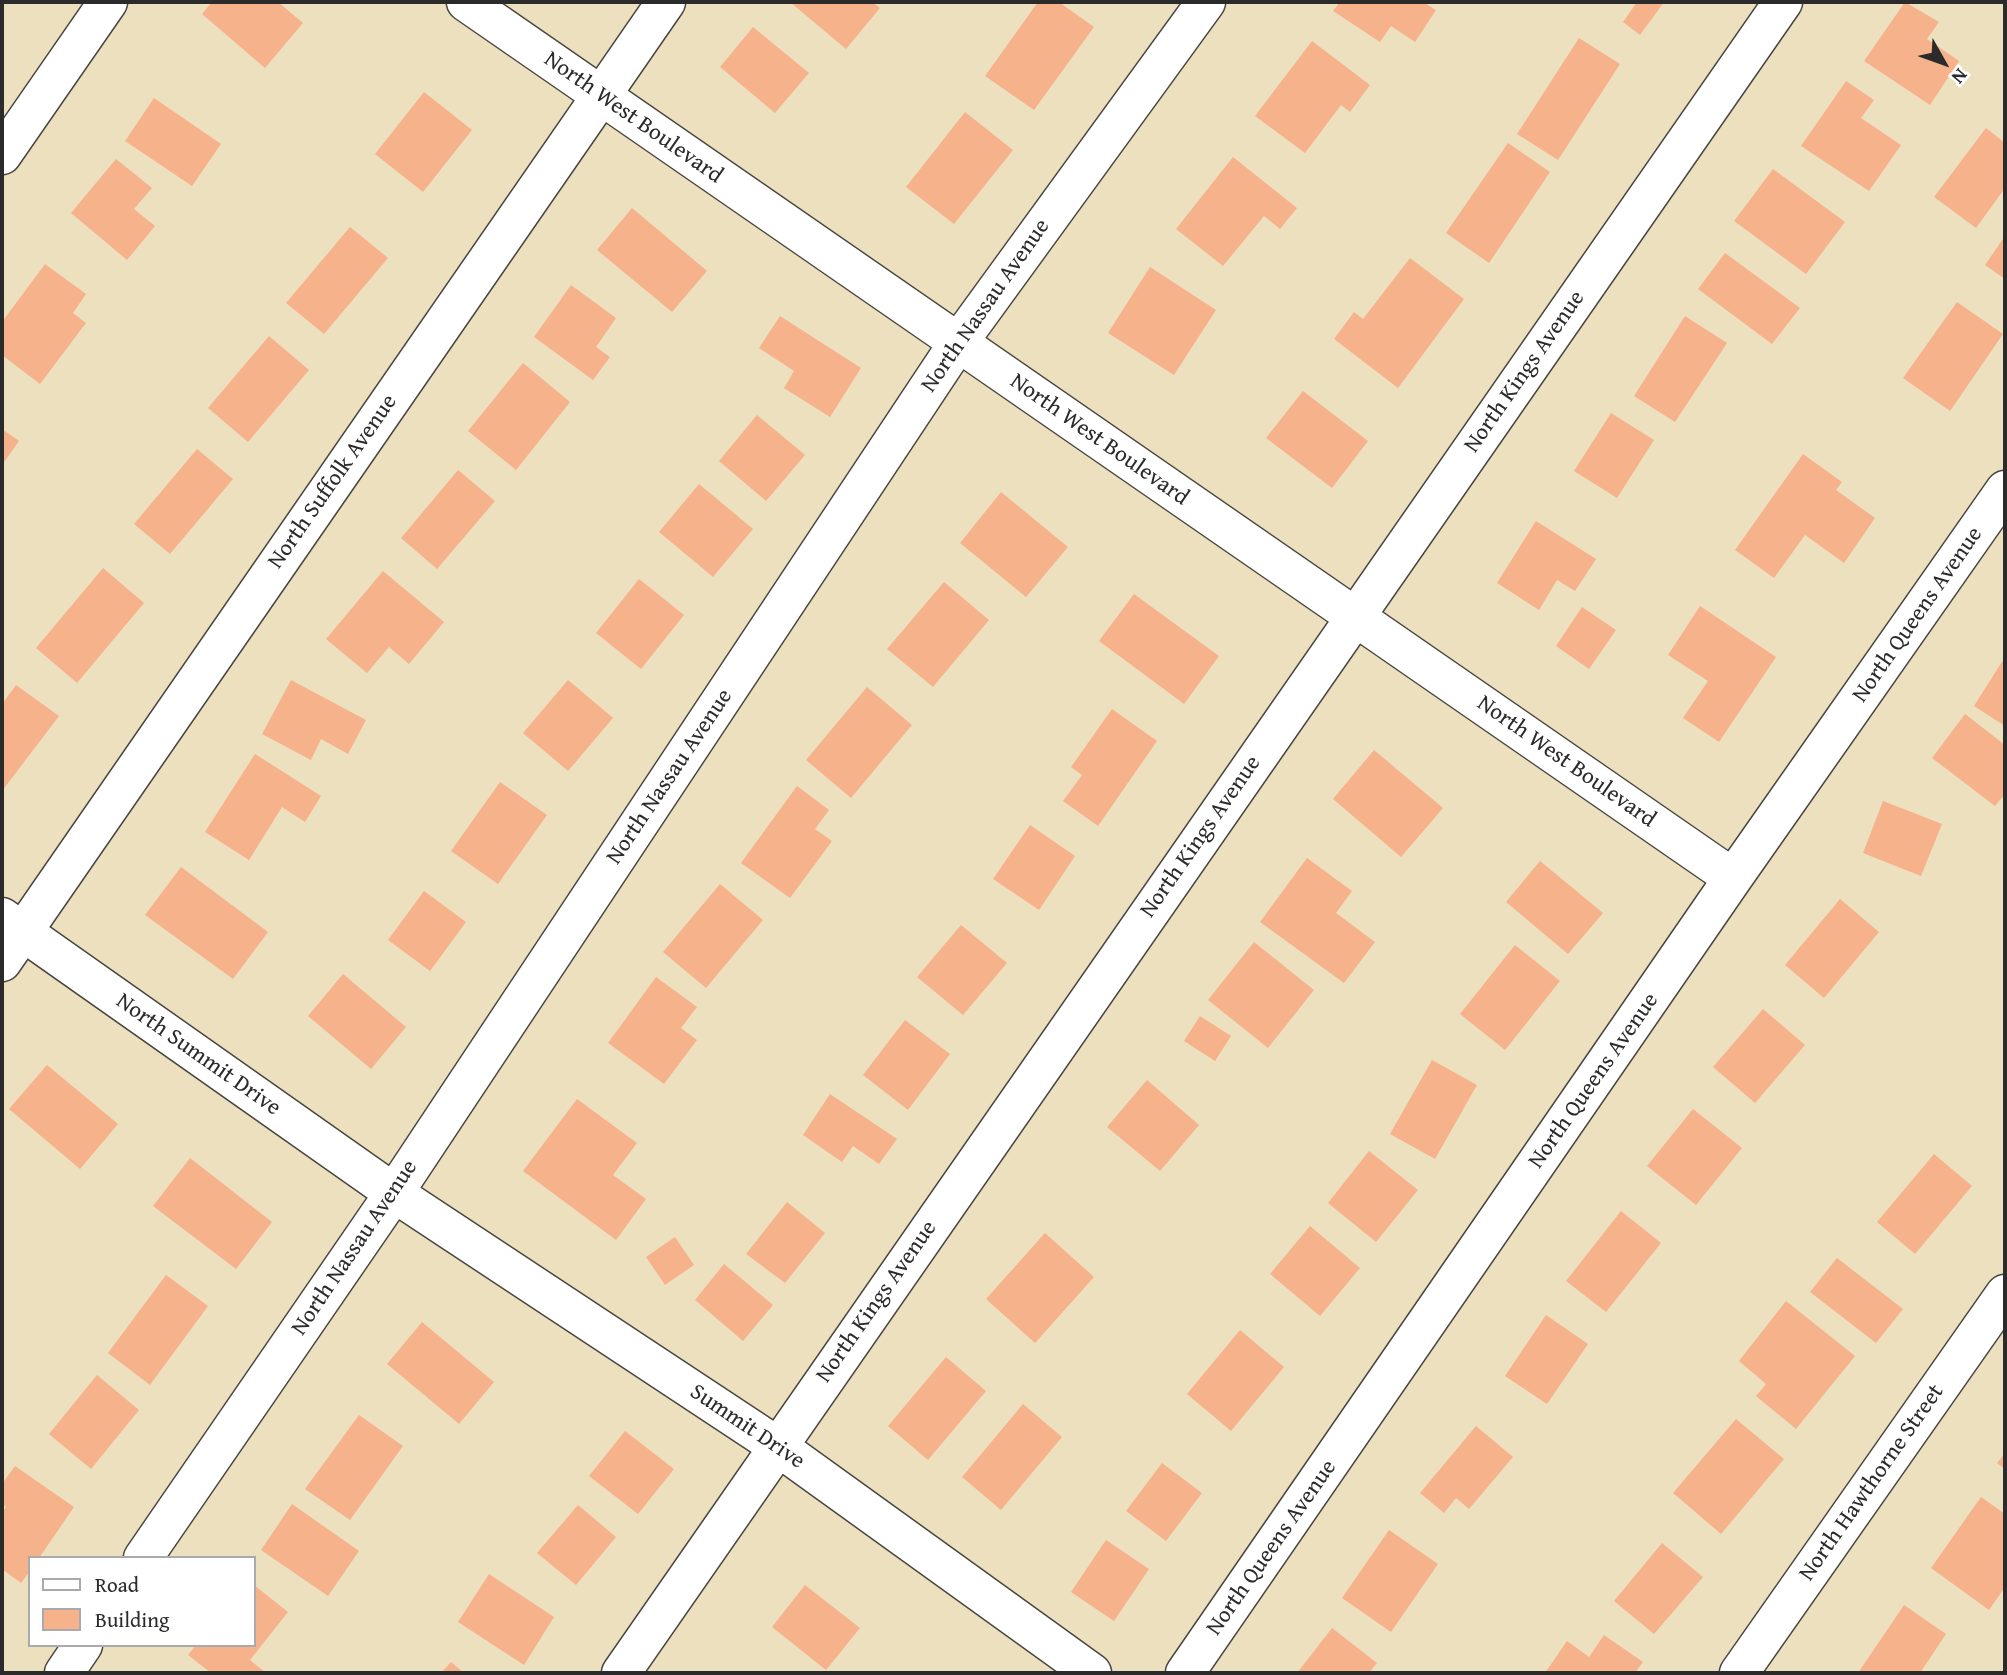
<!DOCTYPE html>
<html>
<head>
<meta charset="utf-8">
<style>
  body { margin:0 }
  #map { position:relative; width:2007px; height:1675px; overflow:hidden; background:#ede0bf; font-family:"Gentium Book Plus",serif }
  canvas { display:block }
  .frame { position:absolute; inset:0; border:4px solid #2b2b2b; pointer-events:none }
  .legend { position:absolute; left:28px; top:1556px; width:228px; height:91px; box-sizing:border-box; background:#fff; border:2px solid #aaa; margin:0; padding:9px 12px; list-style:none; font-size:21px; color:#2b2b2b }
  .legend li { display:flex; align-items:center; gap:14px; height:35px }
  .legend b { width:35px; border:2px solid #aaa }
  .north { position:absolute; left:1909px; top:28px; width:70px; height:70px; -webkit-text-stroke:5px #fff; paint-order:stroke; rotate:130deg; font-size:19px; font-weight:700; line-height:28px; text-align:center; color:#2b2b2b }
  .north::after { content:''; display:block; margin:auto; width:24px; height:32px; background:#2b2b2b; clip-path:polygon(50% 0,100% 100%,50% 72%,0 100%) }
</style>
</head>
<body>
<div id="map">
<canvas width="2007" height="1675"></canvas>
<div class="frame"></div>
<ul class="legend">
<li><b style="height:9px;background:#fff"></b>Road</li>
<li><b style="height:19px;background:#f5b28b"></b>Building</li>
</ul>
<div class="north">N</div>
</div>
<script>
const c = document.querySelector('canvas').getContext('2d');
c.lineJoin = 'round';
function fillPath(path, color) { c.fillStyle = color; c.fill(path, 'evenodd'); }
function strokePath(path, color, width, dash) { c.strokeStyle = color; c.lineWidth = width; c.lineCap = dash ? 'butt' : 'round'; c.setLineDash(dash || []); c.stroke(path); }
function write(font, color, halo, rows, align = 'center') {
  c.font = font + ' "Gentium Book Plus",serif'; c.lineWidth = 5; c.setLineDash([]); c.textBaseline = 'middle'; c.strokeStyle = halo; c.fillStyle = color; for (const [text, x, y, turn = 0] of rows) {
    c.save(); c.translate(x, y); c.rotate((+turn || 0) * Math.PI / 180); c.textAlign = isNaN(turn) ? turn : align; if (halo) c.strokeText(text, 0, 0); c.fillText(text, 0, 0); c.restore();
  }
}
const building = new Path2D(`
  M 212,2 L 278,2 L 303,23 L 265,68 L 202,14 Z
  M 790,2 L 872,2 L 880,8 L 846,49 Z
  M 1038,2 L 1059,2 L 1094,27 L 1034,110 L 985,76 Z
  M 1340,2 L 1423,2 L 1436,10 L 1415,42 L 1391,26 L 1380,42 L 1333,11 Z
  M 1637,2 L 1664,2 L 1640,35 L 1623,22 Z
  M 1905,2 L 1939,22 L 1927,39 L 1959,61 L 1930,105 L 1864,61 Z
  M 753,27 L 809,73 L 775,113 L 720,67 Z
  M 1579,38 L 1620,64 L 1558,160 L 1517,134 Z
  M 1312,41 L 1370,85 L 1350,112 L 1341,105 L 1305,153 L 1255,116 Z
  M 1846,81 L 1874,100 L 1861,118 L 1901,145 L 1869,191 L 1801,146 Z
  M 424,92 L 472,130 L 423,192 L 375,154 Z
  M 154,98 L 221,144 L 192,186 L 125,141 Z
  M 965,112 L 1013,150 L 954,224 L 906,187 Z
  M 1986,128 L 2005,143 L 2005,188 L 1976,228 L 1934,197 Z
  M 1508,143 L 1550,172 L 1489,263 L 1446,233 Z
  M 1233,157 L 1297,208 L 1280,229 L 1264,216 L 1223,266 L 1176,229 Z
  M 116,159 L 152,188 L 134,209 L 155,226 L 127,260 L 71,213 Z
  M 1773,169 L 1845,222 L 1806,274 L 1734,221 Z
  M 632,208 L 707,271 L 672,312 L 597,250 Z
  M 350,227 L 388,258 L 324,334 L 286,303 Z
  M 2005,236 L 2005,279 L 1985,265 Z
  M 1725,253 L 1800,308 L 1772,344 L 1698,289 Z
  M 1410,258 L 1464,299 L 1398,388 L 1334,339 L 1354,312 L 1363,319 Z
  M 45,264 L 86,294 L 73,313 L 86,323 L 40,384 L 2,355 L 2,322 Z
  M 1150,267 L 1216,310 L 1174,375 L 1108,333 Z
  M 571,285 L 616,318 L 596,347 L 610,357 L 593,380 L 534,337 Z
  M 1957,302 L 2003,334 L 1950,411 L 1903,378 Z
  M 780,316 L 861,368 L 830,417 L 784,388 L 794,371 L 759,348 Z
  M 1685,316 L 1727,343 L 1675,422 L 1634,396 Z
  M 269,336 L 309,370 L 248,442 L 208,408 Z
  M 523,363 L 570,402 L 516,470 L 468,431 Z
  M 1303,391 L 1368,441 L 1332,488 L 1266,438 Z
  M 1611,413 L 1654,440 L 1617,498 L 1574,471 Z
  M 757,415 L 805,455 L 766,501 L 719,461 Z
  M 2,429 L 19,441 L 2,465 Z
  M 197,449 L 233,479 L 170,554 L 134,524 Z
  M 1803,454 L 1842,482 L 1836,490 L 1875,518 L 1844,563 L 1805,535 L 1774,578 L 1735,550 Z
  M 458,470 L 495,501 L 437,569 L 401,538 Z
  M 699,484 L 753,529 L 713,577 L 659,532 Z
  M 1001,492 L 1068,547 L 1026,597 L 960,543 Z
  M 1536,521 L 1596,559 L 1575,591 L 1557,580 L 1539,610 L 1497,583 Z
  M 103,568 L 144,603 L 77,683 L 36,648 Z
  M 383,571 L 444,622 L 409,664 L 389,647 L 367,673 L 326,639 Z
  M 639,579 L 684,615 L 641,669 L 596,633 Z
  M 944,582 L 989,620 L 933,687 L 887,649 Z
  M 1134,594 L 1219,656 L 1184,704 L 1099,641 Z
  M 1700,606 L 1776,657 L 1719,742 L 1683,718 L 1708,681 L 1668,655 Z
  M 1582,607 L 1616,630 L 1589,669 L 1556,646 Z
  M 2005,657 L 2005,726 L 1974,706 Z
  M 291,680 L 366,720 L 348,754 L 321,739 L 311,760 L 262,734 Z
  M 568,680 L 613,718 L 568,771 L 523,733 Z
  M 16,685 L 59,716 L 2,791 L 2,704 Z
  M 867,687 L 912,725 L 851,798 L 806,760 Z
  M 1112,709 L 1157,741 L 1098,826 L 1063,801 L 1082,775 L 1071,767 Z
  M 1965,714 L 2005,745 L 2005,794 L 1995,806 L 1932,758 Z
  M 1374,750 L 1443,808 L 1401,857 L 1333,799 Z
  M 255,754 L 321,796 L 305,822 L 282,807 L 249,860 L 205,832 Z
  M 500,782 L 547,815 L 498,884 L 451,851 Z
  M 797,786 L 829,810 L 815,829 L 832,841 L 790,898 L 741,863 Z
  M 1883,801 L 1942,824 L 1921,876 L 1863,853 Z
  M 1030,825 L 1075,856 L 1039,910 L 993,879 Z
  M 1307,858 L 1352,891 L 1336,913 L 1375,942 L 1344,983 L 1260,922 Z
  M 1540,861 L 1603,913 L 1568,954 L 1506,902 Z
  M 181,867 L 268,932 L 233,979 L 145,915 Z
  M 720,884 L 763,920 L 706,988 L 663,952 Z
  M 424,891 L 466,922 L 430,971 L 388,940 Z
  M 1840,899 L 1879,932 L 1824,998 L 1785,965 Z
  M 961,925 L 1007,963 L 963,1015 L 917,977 Z
  M 1254,942 L 1314,990 L 1268,1048 L 1208,1000 Z
  M 1515,945 L 1560,981 L 1505,1050 L 1460,1014 Z
  M 343,974 L 406,1027 L 371,1069 L 308,1016 Z
  M 656,977 L 697,1007 L 681,1028 L 697,1040 L 664,1084 L 608,1043 Z
  M 1763,1009 L 1805,1045 L 1755,1103 L 1713,1067 Z
  M 1200,1016 L 1231,1036 L 1215,1061 L 1184,1041 Z
  M 905,1020 L 950,1054 L 908,1110 L 863,1075 Z
  M 1432,1060 L 1477,1085 L 1435,1159 L 1390,1134 Z
  M 47,1065 L 118,1124 L 80,1169 L 9,1109 Z
  M 1147,1080 L 1199,1125 L 1160,1171 L 1107,1127 Z
  M 830,1094 L 897,1139 L 879,1164 L 853,1146 L 842,1162 L 803,1135 Z
  M 577,1099 L 637,1143 L 613,1175 L 646,1199 L 616,1240 L 523,1171 Z
  M 1693,1109 L 1742,1148 L 1696,1205 L 1647,1166 Z
  M 1369,1151 L 1418,1190 L 1376,1242 L 1328,1203 Z
  M 1934,1154 L 1972,1186 L 1915,1254 L 1877,1222 Z
  M 190,1158 L 272,1222 L 236,1269 L 153,1206 Z
  M 787,1202 L 825,1233 L 785,1283 L 746,1254 Z
  M 1621,1211 L 1661,1243 L 1606,1312 L 1566,1281 Z
  M 1310,1226 L 1360,1268 L 1320,1316 L 1270,1274 Z
  M 1045,1233 L 1094,1277 L 1035,1343 L 986,1299 Z
  M 675,1237 L 694,1265 L 665,1285 L 646,1257 Z
  M 1837,1258 L 1903,1309 L 1876,1343 L 1810,1292 Z
  M 724,1264 L 773,1305 L 743,1341 L 695,1300 Z
  M 166,1275 L 208,1306 L 150,1385 L 108,1353 Z
  M 1786,1301 L 1855,1356 L 1796,1429 L 1756,1396 L 1766,1384 L 1739,1361 Z
  M 1546,1315 L 1588,1344 L 1547,1404 L 1505,1376 Z
  M 422,1322 L 494,1382 L 459,1424 L 387,1364 Z
  M 1240,1330 L 1284,1367 L 1231,1431 L 1187,1394 Z
  M 946,1357 L 986,1391 L 928,1460 L 888,1426 Z
  M 97,1375 L 139,1410 L 91,1469 L 49,1434 Z
  M 1023,1404 L 1062,1437 L 1001,1510 L 962,1477 Z
  M 359,1415 L 403,1446 L 350,1520 L 305,1489 Z
  M 1736,1419 L 1784,1459 L 1721,1534 L 1673,1493 Z
  M 1476,1426 L 1513,1457 L 1469,1509 L 1456,1498 L 1444,1513 L 1420,1493 Z
  M 625,1431 L 674,1469 L 638,1514 L 589,1476 Z
  M 2005,1453 L 2005,1469 L 1997,1463 Z
  M 1162,1463 L 1202,1493 L 1166,1541 L 1126,1511 Z
  M 15,1466 L 74,1507 L 39,1558 L 30,1558 L 30,1571 L 21,1583 L 2,1569 L 2,1513 L 6,1507 L 2,1504 L 2,1484 Z
  M 1981,1497 L 2005,1514 L 2005,1587 L 1989,1610 L 1931,1568 Z
  M 292,1504 L 359,1551 L 328,1596 L 261,1550 Z
  M 578,1505 L 616,1537 L 576,1585 L 537,1553 Z
  M 1389,1530 L 1438,1564 L 1391,1632 L 1342,1598 Z
  M 1106,1540 L 1149,1569 L 1114,1621 L 1071,1592 Z
  M 1662,1543 L 1703,1577 L 1654,1634 L 1614,1601 Z
  M 489,1574 L 554,1617 L 524,1665 L 458,1622 Z
  M 254,1585 L 288,1612 L 250,1660 L 266,1673 L 211,1673 L 188,1655 L 196,1645 L 254,1645 Z
  M 805,1585 L 860,1628 L 826,1670 L 772,1627 Z
  M 1904,1605 L 1946,1634 L 1920,1673 L 1858,1673 Z
  M 1332,1628 L 1377,1663 L 1369,1673 L 1297,1673 Z
  M 1604,1635 L 1643,1662 L 1635,1673 L 1545,1673 L 1567,1641 L 1589,1657 Z
  M 451,1662 L 464,1673 L 441,1673 Z`);
const street = new Path2D(`
  M 466,2 L 1733,878
  M 2,155 L 108,2
  M 2,917 L 394,1193 L 777,1446 L 1092,1673
  M 2,962 L 666,2
  M 143,1558 L 394,1193 L 958,343 L 1206,2
  M 64,1673 L 83,1645
  M 621,1673 L 1783,2
  M 1185,1673 L 1733,878 L 2005,490
  M 1739,1673 L 2005,1294`);
const streetNames = [
  ["North West Boulevard",633,118,35],
  ["North Nassau Avenue",986,306,-55],
  ["North Kings Avenue",1525,372,-55],
  ["North West Boulevard",1099,440,35],
  ["North Suffolk Avenue",333,482,-55],
  ["North Queens Avenue",1918,615,-55],
  ["North West Boulevard",1566,762,35],
  ["North Nassau Avenue",670,777,-56],
  ["North Kings Avenue",1201,837,-55],
  ["North Summit Drive",198,1055,35],
  ["North Queens Avenue",1594,1081,-55],
  ["North Nassau Avenue",355,1248,-56],
  ["North Kings Avenue",877,1302,-55],
  ["Summit Drive",747,1427,34],
  ["North Hawthorne Street",1872,1483,-55],
  ["North Queens Avenue",1272,1548,-55]
];
fillPath(building, '#f5b28b');
strokePath(street, '#484641', 41);
strokePath(street, '#fff', 38);
write('23px', '#2b2b2b', '#fff', streetNames);
</script>
</body>
</html>
